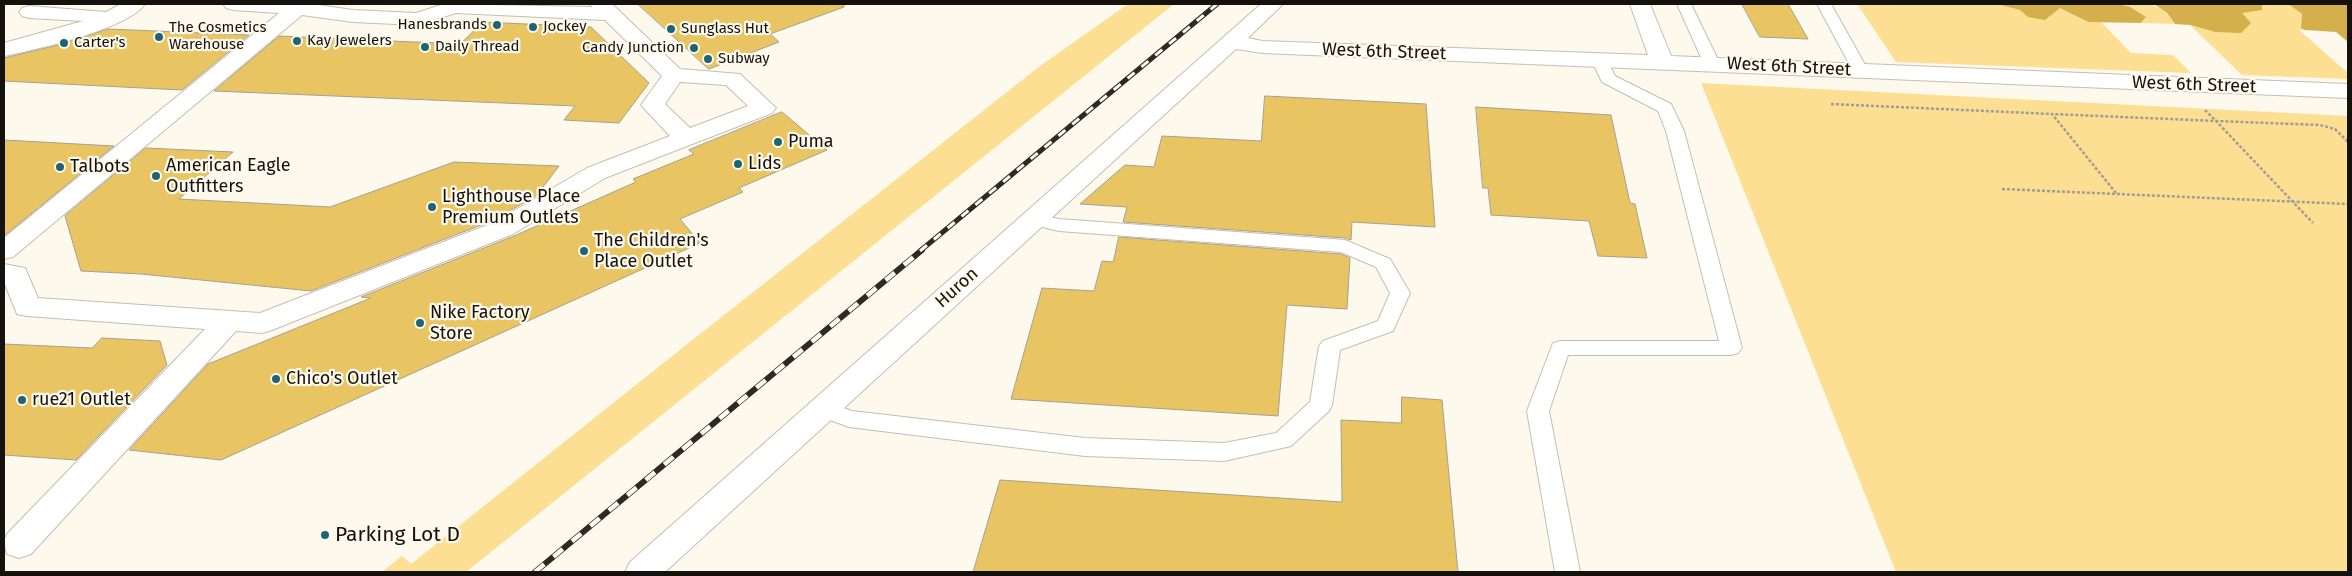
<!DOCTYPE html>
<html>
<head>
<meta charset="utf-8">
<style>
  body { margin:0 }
  #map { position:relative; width:2352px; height:576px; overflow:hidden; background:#fef9ed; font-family:"Fira Sans",sans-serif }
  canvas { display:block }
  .frame { position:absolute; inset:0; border:5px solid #15120d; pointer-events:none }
</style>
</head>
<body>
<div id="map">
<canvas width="2352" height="576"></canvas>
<div class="frame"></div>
</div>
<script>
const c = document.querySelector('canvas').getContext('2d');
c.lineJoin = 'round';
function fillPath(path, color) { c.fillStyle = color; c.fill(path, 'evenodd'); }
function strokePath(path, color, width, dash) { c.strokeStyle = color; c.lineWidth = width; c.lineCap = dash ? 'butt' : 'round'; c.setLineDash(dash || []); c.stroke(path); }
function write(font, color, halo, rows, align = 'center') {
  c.font = font + ' "Fira Sans",sans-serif'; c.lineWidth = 4.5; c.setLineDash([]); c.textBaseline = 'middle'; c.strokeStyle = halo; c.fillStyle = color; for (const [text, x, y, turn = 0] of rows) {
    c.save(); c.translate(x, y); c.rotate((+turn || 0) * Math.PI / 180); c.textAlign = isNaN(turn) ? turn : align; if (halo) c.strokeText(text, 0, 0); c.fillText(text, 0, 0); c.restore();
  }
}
const green = new Path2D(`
  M 1128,4 L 1174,4 L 466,572 L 382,572 L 402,556 L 411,564 L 681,349 L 1040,66 Z
  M 1857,4 L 1996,4 L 2020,10 L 2029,17 L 2060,8 L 2087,22 L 2101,22 L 2131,53 L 2173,55 L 2191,73 L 1896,62 Z
  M 2119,4 C 2147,4 2158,0 2175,24 L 2141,23 L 2146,18 Z
  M 2262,4 L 2288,4 L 2302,14 L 2301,27 L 2305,30 L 2299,30 L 2348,73 L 2348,79 L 2242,75 L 2190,25 L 2215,32 L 2241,13 L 2261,10 Z
  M 1701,83 L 2348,116 L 2348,572 L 1896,572 Z`);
const forest = new Path2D(`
  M 1996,4 L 2119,4 L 2130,7 L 2146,17 L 2141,23 L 2088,22 L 2060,8 L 2045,20 L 2028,17 L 2020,10 Z
  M 2154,4 L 2262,4 L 2262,10 L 2242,13 L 2251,23 L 2241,33 L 2215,32 L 2190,25 L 2175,24 L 2167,13 Z
  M 2288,4 L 2348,4 L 2348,42 L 2336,32 L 2305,30 L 2301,28 L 2302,14 Z`);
const building = new Path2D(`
  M 638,4 L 844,4 L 844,7 L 770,34 L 779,42 L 709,69 Z
  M 1742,4 L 1788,4 L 1808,39 L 1760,37 Z
  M 483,22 L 591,27 L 649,83 L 619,123 L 564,120 L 575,106 L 214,91 L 279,36 L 460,44 Z
  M 108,29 L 249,35 L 182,90 L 4,81 L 4,58 L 58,45 Z
  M 1265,96 L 1426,104 L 1435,227 L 1352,222 L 1351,240 L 1345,238 L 1123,222 L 1127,207 L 1080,204 L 1125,165 L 1154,167 L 1162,136 L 1261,141 Z
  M 1476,107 L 1611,115 L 1630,203 L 1635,204 L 1647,258 L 1598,256 L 1589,221 L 1491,215 L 1488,188 L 1483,188 Z
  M 782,112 L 827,150 L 739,188 L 743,192 L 680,219 L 700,243 L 221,460 L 129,450 L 208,364 L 371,298 L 361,297 L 514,236 L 636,182 L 633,179 L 694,154 L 689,150 Z
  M 4,140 L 114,146 L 4,236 Z
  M 146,148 L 233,152 L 179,199 L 330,207 L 454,162 L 559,166 L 537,195 L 494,220 L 311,291 L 141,274 L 81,271 L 65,216 Z
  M 1119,237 L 1341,254 L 1350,258 L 1347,309 L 1287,305 L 1278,416 L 1011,399 L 1042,288 L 1094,291 L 1102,261 L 1113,262 Z
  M 102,338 L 160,341 L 167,365 L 76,460 L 4,455 L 4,344 L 92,348 Z
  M 1402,397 L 1442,400 L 1458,572 L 973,572 L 1000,480 L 1342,502 L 1341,420 L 1401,423 Z`);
const path = new Path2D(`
  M 1831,104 L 2052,114
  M 2205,110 L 2216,121 L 2320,125 L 2335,129 L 2348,142
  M 2002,189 L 2348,204
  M 2116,193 L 2052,114 L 2216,121 L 2313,223`);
const lane = new Path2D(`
  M 1677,4 L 1691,4 L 1720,64 L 1718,67 L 1706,67 L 1704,64 Z
  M 1817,4 L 1831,4 L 1868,70 L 1866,73 L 1854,73 Z
  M 1599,54 L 1605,56 L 1615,76 L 1671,104 L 1684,131 L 1742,348 L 1738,353 L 1731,355 L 1568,355 L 1549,411 L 1580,572 L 1555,572 L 1527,411 L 1553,343 L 1560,341 L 1719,341 L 1666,131 L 1658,111 L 1602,82 L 1591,59 L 1593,56 Z
  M 1033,213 L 1059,219 L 1345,240 L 1390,259 L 1410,293 L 1393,331 L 1340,350 L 1332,405 L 1329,411 L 1291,446 L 1224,461 L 1085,456 L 849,427 L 814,414 L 811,408 L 814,402 L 822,400 L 852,411 L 1085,438 L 1224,443 L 1276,433 L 1310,402 L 1319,346 L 1323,341 L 1378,321 L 1390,293 L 1376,267 L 1341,252 L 1059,231 L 1026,223 L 1024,219 L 1026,215 Z`);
const street = new Path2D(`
  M 121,4 L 145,4 C 128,29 35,50 4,56 L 4,43 L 83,21 L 29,18 L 22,16 L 19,12 L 22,8 L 29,6 L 106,12 Z
  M 223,4 L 311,4 L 353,10 L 416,13 L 444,4 L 592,7 L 590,4 L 612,4 L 680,69 L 740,74 L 776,108 L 772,113 L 605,178 L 513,234 L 272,330 L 262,333 L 236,331 L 31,554 L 19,558 L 7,554 L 4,541 L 7,534 L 205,329 L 27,316 L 17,314 L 4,282 L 4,264 L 25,268 L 38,298 L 260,313 L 495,222 L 587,168 L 670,136 L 641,105 L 662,76 L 605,20 L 456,13 L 417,25 L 353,22 L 302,15 L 13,257 L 4,259 L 4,238 L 279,13 L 233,10 L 226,8 ZM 680,82 L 726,85 L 748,106 L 690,128 L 665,104 Z
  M 1261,4 L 1283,4 L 1248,38 L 1262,41 L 1648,55 L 1630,4 L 1650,4 L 1671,56 L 2348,84 L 2348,98 L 1262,53 L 1236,49 L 665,572 L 625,572 L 630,562 Z`);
const railFar1 = new Path2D(`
  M 920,251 L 1217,4`);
const rail = new Path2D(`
  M 535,572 L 922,250`);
const markers = [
  [497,25,5,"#1d6574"],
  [533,27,5,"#1d6574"],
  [671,29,5,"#1d6574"],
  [159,37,5,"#1d6574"],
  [297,41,5,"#1d6574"],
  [64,43,5,"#1d6574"],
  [425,47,5,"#1d6574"],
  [694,48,5,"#1d6574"],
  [708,59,5,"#1d6574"],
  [778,142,5,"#1d6574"],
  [738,164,5,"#1d6574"],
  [60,167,5,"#1d6574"],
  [156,176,5,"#1d6574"],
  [432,207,5,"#1d6574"],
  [584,251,5,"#1d6574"],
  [420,323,5,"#1d6574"],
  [276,379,5,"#1d6574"],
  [22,400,5,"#1d6574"],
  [325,535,5,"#1d6574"]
];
const farPoinames = [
  ["Hanesbrands",487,25,"right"],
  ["Jockey",543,27],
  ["The Cosmetics",169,28],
  ["Warehouse",169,45],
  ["Sunglass Hut",681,29],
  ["Kay Jewelers",307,41],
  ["Carter's",74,43],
  ["Daily Thread",435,47],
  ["Candy Junction",684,48,"right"],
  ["Subway",718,59]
];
const streetNames = [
  ["West 6th Street",1384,52,2],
  ["West 6th Street",1789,67,3],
  ["West 6th Street",2194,85,2],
  ["Huron",957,288,-42]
];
const poiNames = [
  ["Puma",788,142],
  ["Lids",748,164],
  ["American Eagle",166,166],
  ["Outfitters",166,187],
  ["Talbots",70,167],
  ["Lighthouse Place",442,197],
  ["Premium Outlets",442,218],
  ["The Children's",594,241],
  ["Place Outlet",594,262],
  ["Nike Factory",430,313],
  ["Store",430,334],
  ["Chico's Outlet",286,379],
  ["rue21 Outlet",32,400]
];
const nearPoinames = [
  ["Parking Lot D",335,535]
];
fillPath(green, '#fddf93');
fillPath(forest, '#d4b04d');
fillPath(building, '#e9c462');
strokePath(building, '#a6a091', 1);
strokePath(lane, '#c5bfb0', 2);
strokePath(street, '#c5bfb0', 2);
strokePath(path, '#a19d94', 2.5, [3, 2]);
fillPath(lane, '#fff');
fillPath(street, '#fff');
strokePath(railFar1, '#2d2a24', 5);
strokePath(rail, '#2d2a24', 6);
strokePath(railFar1, '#fef9ed', 3, [9]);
strokePath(rail, '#fef9ed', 4.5, [12]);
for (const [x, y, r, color] of markers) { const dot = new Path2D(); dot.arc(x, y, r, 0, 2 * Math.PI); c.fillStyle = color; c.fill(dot); strokePath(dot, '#fef9ed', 2); }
write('15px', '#15120d', '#fef9ed', farPoinames, 'left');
write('18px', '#15120d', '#fef9ed', streetNames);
write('18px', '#15120d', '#fef9ed', poiNames, 'left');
write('21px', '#15120d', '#fef9ed', nearPoinames, 'left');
</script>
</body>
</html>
